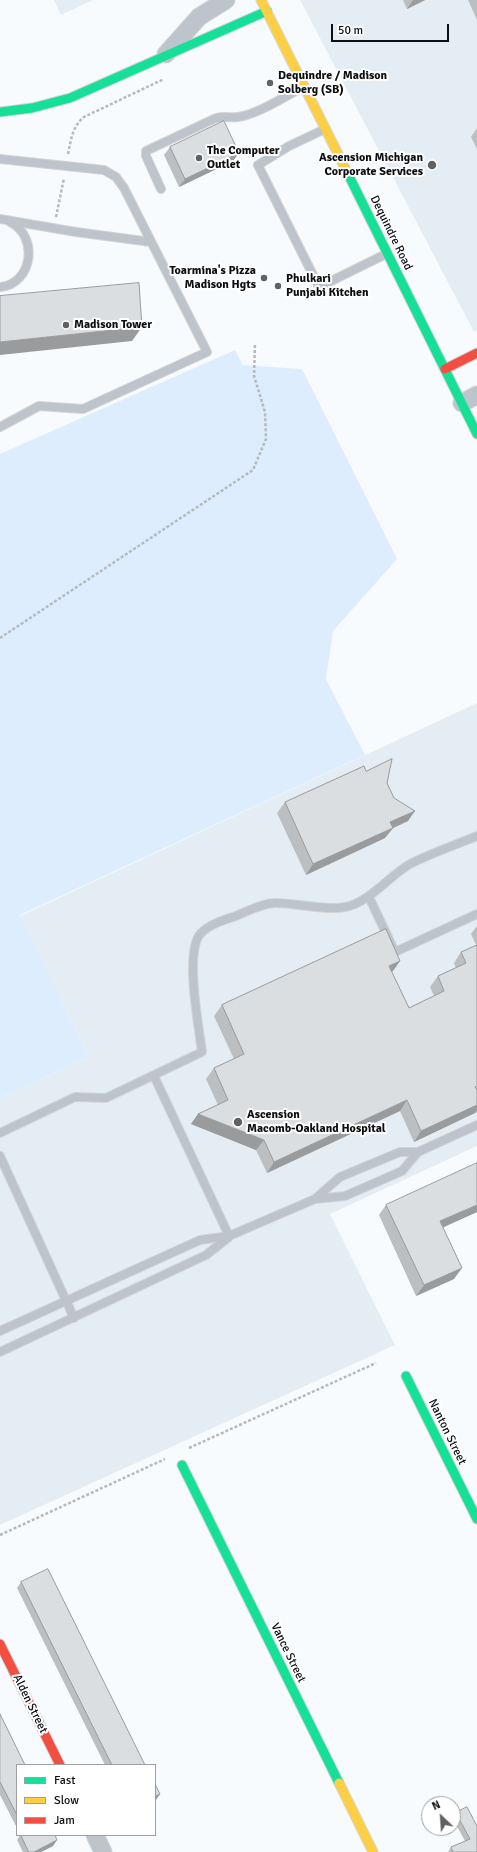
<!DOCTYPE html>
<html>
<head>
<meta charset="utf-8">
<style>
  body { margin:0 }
  #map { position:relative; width:477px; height:1852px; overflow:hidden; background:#f8fbfd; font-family:Signika,sans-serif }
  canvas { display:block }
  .legend { position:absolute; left:16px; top:1764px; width:140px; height:72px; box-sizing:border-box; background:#fff; border:1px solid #9e9f9f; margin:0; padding:5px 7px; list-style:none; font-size:12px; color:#0d0e10 }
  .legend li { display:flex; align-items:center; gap:8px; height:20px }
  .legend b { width:20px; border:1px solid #9e9f9f }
  .north { position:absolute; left:421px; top:1796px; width:40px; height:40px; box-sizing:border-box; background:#fff; border:1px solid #9e9f9f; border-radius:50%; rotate:335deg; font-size:11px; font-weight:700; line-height:16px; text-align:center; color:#0d0e10 }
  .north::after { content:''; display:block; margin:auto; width:14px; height:18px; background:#5f6163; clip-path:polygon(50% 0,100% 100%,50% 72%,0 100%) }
  .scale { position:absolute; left:331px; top:24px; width:118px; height:18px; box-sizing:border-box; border:2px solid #0d0e10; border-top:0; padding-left:5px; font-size:12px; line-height:14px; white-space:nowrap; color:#0d0e10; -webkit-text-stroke:3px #fff; paint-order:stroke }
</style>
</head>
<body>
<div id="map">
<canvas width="477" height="1852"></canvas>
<ul class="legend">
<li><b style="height:5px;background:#16e098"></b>Fast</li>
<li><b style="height:5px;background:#ffcf43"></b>Slow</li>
<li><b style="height:5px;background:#f24e42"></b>Jam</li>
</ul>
<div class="north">N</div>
<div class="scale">50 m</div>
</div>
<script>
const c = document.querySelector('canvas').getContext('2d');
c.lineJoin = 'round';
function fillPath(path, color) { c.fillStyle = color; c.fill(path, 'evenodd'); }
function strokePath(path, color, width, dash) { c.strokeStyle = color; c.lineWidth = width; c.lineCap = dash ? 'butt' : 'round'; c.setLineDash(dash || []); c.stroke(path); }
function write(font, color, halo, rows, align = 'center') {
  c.font = font + ' Signika,sans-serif'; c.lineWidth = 4; c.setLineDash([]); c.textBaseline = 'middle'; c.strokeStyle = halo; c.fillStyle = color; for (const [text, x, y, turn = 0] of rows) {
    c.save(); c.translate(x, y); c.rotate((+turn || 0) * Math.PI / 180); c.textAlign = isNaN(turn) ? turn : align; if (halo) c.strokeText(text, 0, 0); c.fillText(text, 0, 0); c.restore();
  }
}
const built = new Path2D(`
  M 54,0 L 93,0 L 61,15 Z
  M 300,0 L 477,0 L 477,330 L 474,332 Z
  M 477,703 L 477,1146 L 330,1214 L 395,1345 L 0,1525 L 0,1098 L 89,1057 L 20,916 Z`);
const green = new Path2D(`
  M 235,350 L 243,365 L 302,369 L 397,559 L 333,631 L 326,679 L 365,755 L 20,915 L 89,1057 L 0,1098 L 0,454 Z`);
const path = new Path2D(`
  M 68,154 C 71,140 72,127 84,117 L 164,79
  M 56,217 L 64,178
  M 0,638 L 253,470 L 266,439 L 265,412 L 254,376 L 255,343
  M 189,1448 L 376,1363
  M 0,1535 L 165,1459`);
const lane = new Path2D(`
  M 325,129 L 289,146 L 258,165 L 319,287 L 386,254
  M 0,159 L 104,170 L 116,177 L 124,188 L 207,352 L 83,409 L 39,406 L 0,427
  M 161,189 L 146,156 L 146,151 L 216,118 C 224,116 231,118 238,117 C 256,115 286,96 303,87
  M 0,219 L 76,232 L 151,242
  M 0,287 C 33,284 39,236 10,222
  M 369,897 L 395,952 L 477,914
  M 154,1076 L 229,1236
  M 0,1133 L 75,1097 L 106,1098 L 202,1052 C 199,1027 184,951 201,933 C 210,924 224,920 236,916 C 248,911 263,903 276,903 C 297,903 326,911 345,907 C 369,903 389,876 410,864 C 432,853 455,845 477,836
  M 418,1152 L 402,1171 L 345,1196 L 315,1199 L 340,1177 L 400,1152 L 418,1152 L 477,1125
  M 0,1156 L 74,1318
  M 0,1331 L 200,1240 L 229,1236 L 315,1199
  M 0,1352 L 206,1255 L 229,1237`);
const street = new Path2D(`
  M 166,54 L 199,17 L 226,0
  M 462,403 L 477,395
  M 95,1835 L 103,1852`);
const fast = new Path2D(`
  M 0,112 L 32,108 L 70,98 L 267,11
  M 347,172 L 477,434
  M 406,1376 L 477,1519
  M 182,1465 L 339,1783`);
const slow = new Path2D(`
  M 261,0 L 347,172
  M 339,1783 L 373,1852`);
const jam = new Path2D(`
  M 445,369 L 477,353
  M 0,1644 L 60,1765`);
const wall = new Path2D(`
  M 403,0 L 425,0 L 407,9 Z
  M 468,0 L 477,0 L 477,20 Z
  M 477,128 L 477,149 L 471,137 Z
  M 170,147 L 233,161 L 179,187 L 164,155 Z
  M 366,771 L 387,783 L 394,798 L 408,821 L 393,828 L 385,838 L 306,875 L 277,813 L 285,802 Z
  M 477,926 L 477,1111 L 475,1113 L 414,1142 L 400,1111 L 267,1173 L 256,1150 L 191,1124 L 198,1114 L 218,1105 L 206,1079 L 214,1068 L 234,1059 L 214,1016 L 222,1005 L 393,971 L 392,972 L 409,1008 L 434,996 L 430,987 L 438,976 L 456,968 L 454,963 L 461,952 L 476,945 L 471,934 Z
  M 386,1205 L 477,1212 L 443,1227 L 454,1279 L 416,1296 L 379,1215 Z
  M 21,1582 L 145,1765 L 105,1765 L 17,1588 Z
  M 0,1714 L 17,1765 L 17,1828 L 0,1795 Z
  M 456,1813 L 477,1852 L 448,1852 L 451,1847 L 465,1841 L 453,1819 L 453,1818 Z
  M 20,1835 L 55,1835 L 53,1846 L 41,1852 L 23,1852 L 17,1840 Z`);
const shadedWall = new Path2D(`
  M 413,0 L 425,0 L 407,9 Z
  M 239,153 L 233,161 L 179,187 L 185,179 Z
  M 142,327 L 132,341 L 0,355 L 0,342 Z
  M 415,811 L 408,821 L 393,828 L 385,838 L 306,875 L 313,864 L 390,822 Z
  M 400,961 L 393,971 L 382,976 L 389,966 Z
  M 407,1100 L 400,1111 L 267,1173 L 274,1162 Z
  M 477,1105 L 477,1111 L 475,1113 L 414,1142 L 421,1131 Z
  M 198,1114 L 264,1140 L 256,1150 L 191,1124 Z
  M 477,1205 L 477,1212 L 433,1232 L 440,1221 Z
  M 462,1268 L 454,1279 L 416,1296 L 424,1285 Z
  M 160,1794 L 156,1800 L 155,1800 L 155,1796 Z
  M 57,1840 L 53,1846 L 41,1852 L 34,1852 Z`);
const building = new Path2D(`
  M 224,121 L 239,153 L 185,179 L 170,147 Z
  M 139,283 L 142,327 L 0,342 L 0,296 Z
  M 392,759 L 387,783 L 394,798 L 415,811 L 390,822 L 393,828 L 313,864 L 285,802 L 364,766 L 366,771 Z
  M 386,929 L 400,961 L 389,966 L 409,1008 L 444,991 L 438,976 L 466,963 L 461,952 L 477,945 L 477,1086 L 475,1087 L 477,1090 L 477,1105 L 421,1131 L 407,1100 L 274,1162 L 264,1140 L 198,1114 L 228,1100 L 214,1068 L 244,1054 L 222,1005 Z
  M 477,1163 L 477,1205 L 440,1221 L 462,1268 L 424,1285 L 386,1205 Z
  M 48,1569 L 145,1765 L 112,1765 L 21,1582 Z
  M 0,1714 L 25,1765 L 17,1765 L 17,1815 L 0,1782 Z
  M 155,1784 L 160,1794 L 155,1796 Z
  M 467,1807 L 477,1826 L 477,1852 L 453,1852 L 451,1847 L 470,1839 L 456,1813 Z
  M 21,1835 L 55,1835 L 57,1840 L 34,1852 L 29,1852 Z`);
const markers = [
  [270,83,4,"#5f6163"],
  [199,158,4,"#5f6163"],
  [432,165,5,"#5f6163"],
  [264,278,4,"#5f6163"],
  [278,286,4,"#5f6163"],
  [66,325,4,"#5f6163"],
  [238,1122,5,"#5f6163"]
];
const poiNames = [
  ["Dequindre / Madison",278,76],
  ["Solberg (SB)",278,90],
  ["The Computer",207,151],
  ["Outlet",207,165],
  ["Ascension Michigan",423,158,"right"],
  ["Corporate Services",423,172,"right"],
  ["Toarmina's Pizza",256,271,"right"],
  ["Madison Hgts",256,285,"right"],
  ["Phulkari",286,279],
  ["Punjabi Kitchen",286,293],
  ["Madison Tower",74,325],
  ["Ascension",247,1115],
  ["Macomb-Oakland Hospital",247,1129]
];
const streetNames = [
  ["Dequindre Road",391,233,64],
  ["Nanton Street",447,1432,64],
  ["Vance Street",288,1653,64],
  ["Alden Street",30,1704,64]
];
fillPath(built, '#e5edf4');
fillPath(green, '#deedfe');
strokePath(lane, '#d3d5d6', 10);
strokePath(street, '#d3d5d6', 19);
strokePath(fast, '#d3d5d6', 11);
strokePath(slow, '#d3d5d6', 11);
strokePath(jam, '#d3d5d6', 11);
strokePath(path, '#b5babe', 2.5, [3, 2]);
strokePath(lane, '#bdc4cb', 8);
strokePath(street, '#bdc4cb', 17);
strokePath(fast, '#16e098', 9);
strokePath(slow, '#ffcf43', 9);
strokePath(jam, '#f24e42', 9);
fillPath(wall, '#bcbfc1');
fillPath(shadedWall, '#999b9d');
fillPath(building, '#dbdee0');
strokePath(building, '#999b9d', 1);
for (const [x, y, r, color] of markers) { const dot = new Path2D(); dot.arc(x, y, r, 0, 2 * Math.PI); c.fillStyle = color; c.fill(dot); strokePath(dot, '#fff', 1.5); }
write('bold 12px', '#0d0e10', '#fff', poiNames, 'left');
write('12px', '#0d0e10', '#fff', streetNames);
</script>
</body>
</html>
